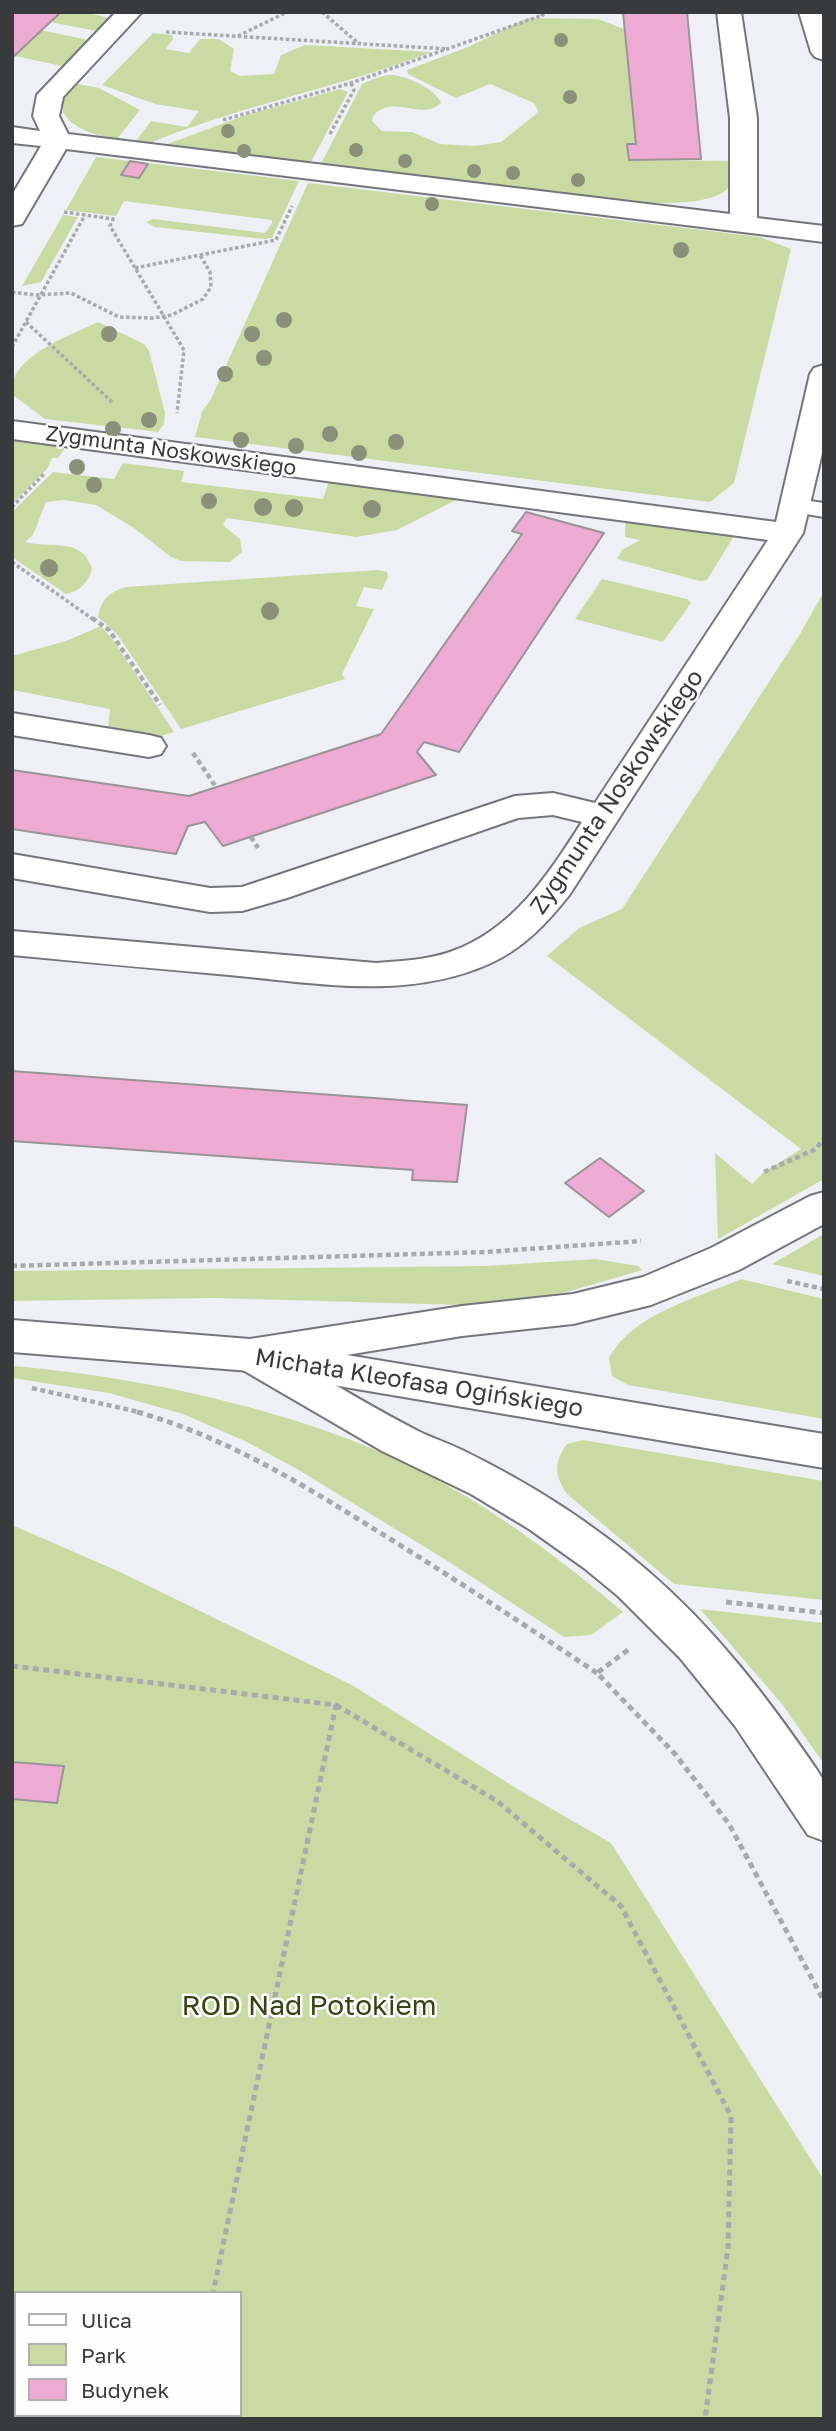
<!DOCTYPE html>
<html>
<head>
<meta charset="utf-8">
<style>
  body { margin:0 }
  #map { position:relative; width:836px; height:2431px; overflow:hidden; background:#eff0f5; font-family:"Golos Text",sans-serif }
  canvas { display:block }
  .frame { position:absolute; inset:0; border:14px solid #393a3c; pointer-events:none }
  .legend { position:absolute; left:14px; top:2291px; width:228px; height:126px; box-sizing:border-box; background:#fefeff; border:2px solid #afb0b1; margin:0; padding:9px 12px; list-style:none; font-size:21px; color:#393a3c }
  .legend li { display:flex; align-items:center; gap:14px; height:35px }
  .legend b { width:35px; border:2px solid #afb0b1 }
</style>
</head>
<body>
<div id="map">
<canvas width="836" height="2431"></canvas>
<div class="frame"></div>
<ul class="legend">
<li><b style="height:9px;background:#fff"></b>Ulica</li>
<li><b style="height:19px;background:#c9dba2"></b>Park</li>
<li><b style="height:19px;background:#edaad2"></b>Budynek</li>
</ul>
</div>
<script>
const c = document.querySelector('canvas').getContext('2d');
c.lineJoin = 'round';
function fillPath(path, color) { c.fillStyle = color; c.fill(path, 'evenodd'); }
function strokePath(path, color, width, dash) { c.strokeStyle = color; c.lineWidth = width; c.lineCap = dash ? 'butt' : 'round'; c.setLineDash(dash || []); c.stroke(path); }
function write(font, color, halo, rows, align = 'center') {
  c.font = font + ' "Golos Text",sans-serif'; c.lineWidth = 5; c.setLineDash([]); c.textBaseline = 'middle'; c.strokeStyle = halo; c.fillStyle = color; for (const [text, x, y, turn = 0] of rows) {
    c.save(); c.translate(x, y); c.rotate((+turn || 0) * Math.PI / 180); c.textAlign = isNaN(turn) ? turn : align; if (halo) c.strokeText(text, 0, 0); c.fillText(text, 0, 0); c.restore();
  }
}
const green = new Path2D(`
  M 61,12 L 83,12 L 110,18 L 97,31 L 50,22 Z
  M 528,18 L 598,19 L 624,29 L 636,144 L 627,145 L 629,160 L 733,161 C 733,167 734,177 732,183 C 721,204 674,203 654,203 L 321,164 L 362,84 C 371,80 384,74 394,75 C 408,77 436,89 441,103 C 421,122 393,93 373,116 L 372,121 L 382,131 L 412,132 L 440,144 L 475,146 L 501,142 L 535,115 L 538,111 L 534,103 L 490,84 L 456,98 L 408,74 L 407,70 L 468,47 Z
  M 41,30 L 88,40 L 62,66 L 15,56 Z
  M 153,33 L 172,35 L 173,39 L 166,49 L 189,53 L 200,39 L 219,39 L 234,49 L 230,71 L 240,76 L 274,74 L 281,55 L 305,45 L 432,52 C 340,87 242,105 150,143 L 136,141 L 151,121 L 187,127 L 199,111 L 155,104 L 102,85 Z
  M 72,83 L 99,88 L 140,110 L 117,139 C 87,135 42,118 72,83 Z
  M 340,89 L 348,92 L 311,162 L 165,145 L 243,116 Z
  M 96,157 L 299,181 L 272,238 L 264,239 L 155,227 L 146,222 L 153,219 L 265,233 L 272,223 L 272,220 L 124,201 L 116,216 L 66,210 Z
  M 308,183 L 760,237 L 791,249 L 734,483 L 710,502 L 195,437 L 202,412 L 211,399 Z
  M 63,215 L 78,217 L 41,282 L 22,286 Z
  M 98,322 L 144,344 L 149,351 L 165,413 L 164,424 L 158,432 L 45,419 L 13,395 C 5,357 72,335 98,322 Z
  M 12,438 L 67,445 L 58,458 L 52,458 L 47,469 L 12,504 Z
  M 123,463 L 184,471 L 181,482 L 323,499 L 330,478 L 460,498 L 397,530 L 356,537 L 227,518 L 223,525 L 240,539 L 242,552 L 230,562 L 181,561 L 171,557 L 134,528 L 96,505 L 64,500 L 46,502 L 33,535 L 25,542 C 49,549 81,536 92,568 C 89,582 80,591 66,594 L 12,557 L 12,512 L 53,472 L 114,479 Z
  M 626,516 L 733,534 L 734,536 L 707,580 L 700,581 L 617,559 L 622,550 L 640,540 L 625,537 Z
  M 378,570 L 387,572 L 388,577 L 382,590 L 364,587 L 356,606 L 374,609 L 342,674 L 345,679 L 181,729 L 117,634 L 98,617 C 101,600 109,592 126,587 Z
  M 602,579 L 687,599 L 691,603 L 663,642 L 575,619 Z
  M 824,591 L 824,1179 L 718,1239 L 715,1153 L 752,1184 L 764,1172 L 801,1149 L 547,956 L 579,928 L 622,909 L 800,634 Z
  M 101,626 L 115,643 L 174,732 L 161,736 L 108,728 L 110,709 L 12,690 L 12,656 L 66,641 Z
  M 824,1234 L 824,1276 L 772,1264 Z
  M 596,1259 L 638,1266 L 642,1270 L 567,1292 L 506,1303 L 461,1305 L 215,1298 L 12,1301 L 12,1271 L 486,1266 Z
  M 741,1279 L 824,1299 L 824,1419 L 628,1385 L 612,1376 L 609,1358 C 633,1313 696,1299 741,1279 Z
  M 12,1366 C 145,1377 314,1413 432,1477 C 501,1514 563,1561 623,1612 L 591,1635 L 564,1637 L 446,1560 L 297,1469 L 247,1442 L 183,1414 L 109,1393 L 12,1378 Z
  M 583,1440 L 824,1481 L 824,1600 L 674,1584 L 567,1494 C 555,1476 553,1463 567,1444 Z
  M 12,1525 L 120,1572 L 352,1685 L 519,1790 L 611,1843 L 824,2180 L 824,2419 L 12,2419 ZM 16,2293 L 240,2293 L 240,2415 L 16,2415 Z
  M 700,1609 L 824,1623 L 824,1764 L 782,1704 Z`);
const building = new Path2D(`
  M 12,12 L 61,12 L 12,58 Z
  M 623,12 L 687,12 L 701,159 L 629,160 L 627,144 L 636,144 Z
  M 130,161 L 148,164 L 139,178 L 121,175 Z
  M 526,512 L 604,533 L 459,752 L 424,742 L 417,752 L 436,775 L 223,846 L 205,822 L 188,826 L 176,854 L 12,829 L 12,770 L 189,796 L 381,734 L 522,534 L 512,531 Z
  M 12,1071 L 467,1105 L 457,1182 L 412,1180 L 413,1170 L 12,1141 Z
  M 600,1158 L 644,1191 L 609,1217 L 565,1183 Z
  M 12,1762 L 64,1766 L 57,1803 L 12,1799 Z`);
const pathFar2 = new Path2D(`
  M 322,12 L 358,43
  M 166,32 L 448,49
  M 238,36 L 287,12
  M 223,120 L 351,83 L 543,15 L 538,12
  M 330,134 L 354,90 L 351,83
  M 64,212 L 113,219 L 110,226 L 184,350 L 177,413
  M 135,268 L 276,240 L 292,206
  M 12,292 L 36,295 L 71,293 L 119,317 L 153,318 L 172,315 L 203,299 L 211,287 L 210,272 L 200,255
  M 26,322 L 112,402
  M 12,347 L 85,215
  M 12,507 L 44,474
  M 12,562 L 94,620`);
const pathFar1 = new Path2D(`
  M 92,618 L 109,630 L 160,705
  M 193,753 L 216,787
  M 251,837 L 258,848
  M 764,1172 L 816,1149 L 824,1138
  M 12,1266 L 486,1252 L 641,1241
  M 787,1281 L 824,1289
  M 32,1388 L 143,1413`);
const path = new Path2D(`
  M 137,1412 C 223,1436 299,1482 374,1529 C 449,1575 523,1624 597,1673
  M 726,1602 L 824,1613
  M 628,1650 L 597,1673 L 675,1754 L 729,1824 L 824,2001
  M 12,1666 L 336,1705 L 213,2293
  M 336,1705 L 497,1801 L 621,1906 L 731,2116 L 728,2248 L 705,2419
  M 187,2419 L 188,2415`);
const lane = new Path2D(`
  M 796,499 L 824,503 L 824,517 L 788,511 L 785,506 L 788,501 Z`);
const street = new Path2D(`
  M 116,12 L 142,12 L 63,97 L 59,116 L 68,134 L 730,214 L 730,118 L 717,12 L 741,12 L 757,118 L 757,218 L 824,226 L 824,242 L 66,149 L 22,224 L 12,226 L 12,195 L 41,146 L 12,143 L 12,127 L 40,131 L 33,116 L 37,95 Z
  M 799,12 L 824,12 L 824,60 L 815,57 L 811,52 Z
  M 824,365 L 824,445 L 803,533 L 570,894 C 548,922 524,948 491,963 C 408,1001 316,983 229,975 C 157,969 85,962 12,955 L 12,931 L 376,963 C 401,961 427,960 450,952 C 513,930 548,875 582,822 L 553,815 L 518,818 L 287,898 L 242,911 L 210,912 L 12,878 L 12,854 L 210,888 L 242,887 L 515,796 L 553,793 L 595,803 L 768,540 L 12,439 L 12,421 L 776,522 L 810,374 L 814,368 Z
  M 12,713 L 149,735 L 161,738 L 166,746 L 161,754 L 149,757 L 12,735 Z`);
const secondary = new Path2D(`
  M 12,1320 L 250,1339 L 824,1434 L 824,1468 L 250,1371 L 12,1352 Z`);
const primary = new Path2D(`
  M 824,1192 L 824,1224 L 739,1270 L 651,1305 L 573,1324 L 462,1336 L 298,1363 C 337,1386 377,1410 418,1431 C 432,1438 448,1443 462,1450 C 528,1482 593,1523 649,1572 C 715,1629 768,1698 817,1770 L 824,1781 L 824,1841 L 808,1835 L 735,1726 L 680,1658 L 618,1596 L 584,1568 L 529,1529 L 471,1494 L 382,1451 L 236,1366 L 230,1355 L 236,1344 L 250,1339 L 462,1306 L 573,1294 L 643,1277 L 711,1248 L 810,1196 Z`);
const trees = [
  [561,40,7],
  [570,97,7],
  [228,131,7],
  [356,150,7],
  [244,151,7],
  [405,161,7],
  [474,171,7],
  [513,173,7],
  [578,180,7],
  [432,204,7],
  [681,250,8],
  [284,320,8],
  [109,334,8],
  [252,334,8],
  [264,358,8],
  [225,374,8],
  [149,420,8],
  [113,429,8],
  [330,434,8],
  [241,440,8],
  [396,442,8],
  [296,446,8],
  [359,453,8],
  [77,467,8],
  [94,485,8],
  [209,501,8],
  [263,507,9],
  [294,508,9],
  [372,509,9],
  [49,568,9],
  [270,611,9]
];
const farStreetnames = [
  ["Zygmunta Noskowskiego",171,451,8]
];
const streetNames = [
  ["Zygmunta Noskowskiego",617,792,-56],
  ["Michała Kleofasa Ogińskiego",419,1383,9]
];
const nearParknames = [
  ["ROD Nad Potokiem",309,2006]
];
fillPath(green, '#c9dba2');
fillPath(building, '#edaad2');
strokePath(building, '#999497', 2);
strokePath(lane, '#75767b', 4);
strokePath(street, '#75767b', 4);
strokePath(secondary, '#75767b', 4);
strokePath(primary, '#75767b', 4);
strokePath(pathFar2, '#a9aaae', 3.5, [3.5, 2.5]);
strokePath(pathFar1, '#a9aaae', 4.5, [5, 3.5]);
strokePath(path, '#a9aaae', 5, [6, 4.5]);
fillPath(lane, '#fff');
fillPath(street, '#fff');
fillPath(secondary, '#fff');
fillPath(primary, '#fff');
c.fillStyle = '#8a9178';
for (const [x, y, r] of trees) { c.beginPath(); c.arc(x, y, r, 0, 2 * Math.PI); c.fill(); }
write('21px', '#393a3c', '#fefeff', farStreetnames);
write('24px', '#393a3c', '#fefeff', streetNames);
write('28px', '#374411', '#fefeff', nearParknames);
</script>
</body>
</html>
